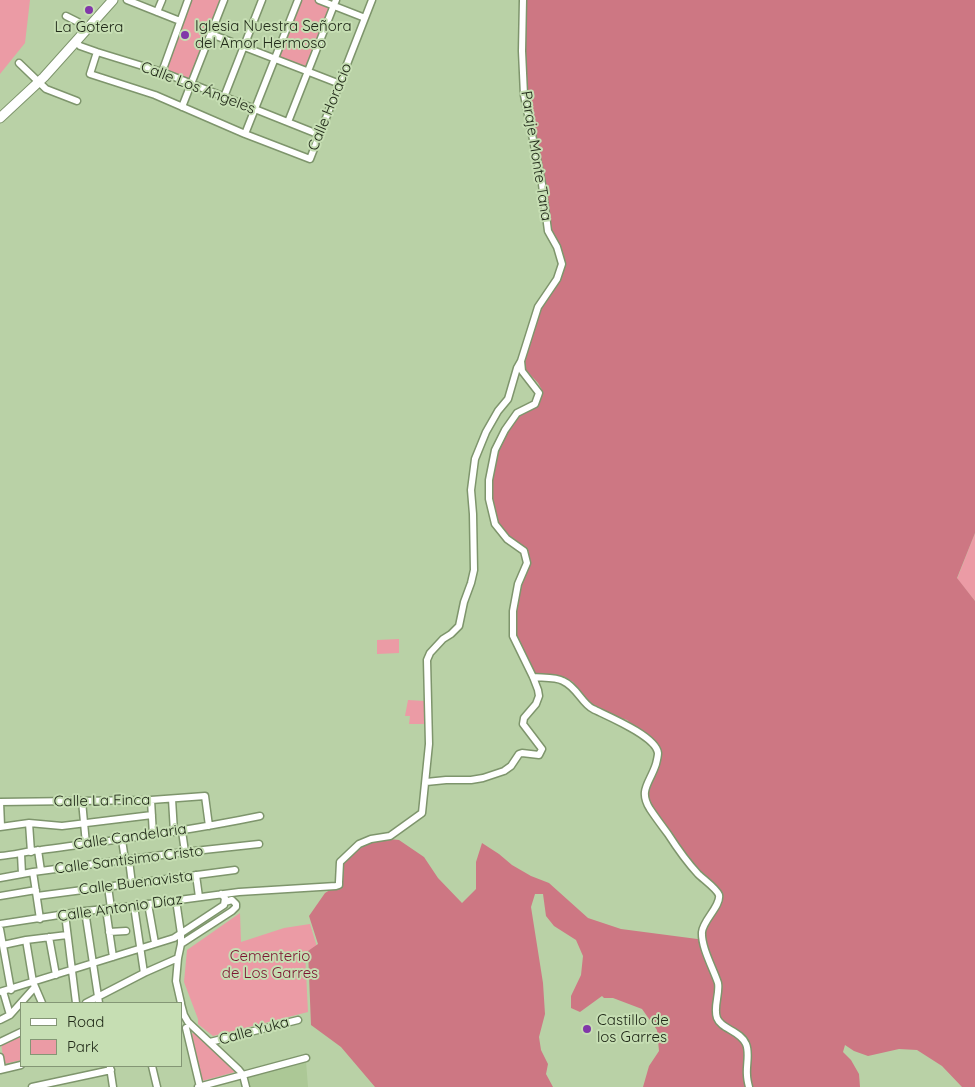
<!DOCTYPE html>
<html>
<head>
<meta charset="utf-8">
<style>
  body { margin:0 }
  #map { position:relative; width:975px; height:1087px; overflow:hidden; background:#b9d1a6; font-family:Quicksand,sans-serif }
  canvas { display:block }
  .legend { position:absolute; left:20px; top:1002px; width:162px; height:65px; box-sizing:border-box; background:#c6deb3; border:1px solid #849675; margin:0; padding:6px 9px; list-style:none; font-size:15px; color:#212a19 }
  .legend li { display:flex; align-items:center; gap:10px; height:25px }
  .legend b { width:25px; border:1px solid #849675 }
</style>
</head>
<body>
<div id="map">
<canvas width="975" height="1087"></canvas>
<ul class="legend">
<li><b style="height:6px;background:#fff"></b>Road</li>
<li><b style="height:14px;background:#eb9ba5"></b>Park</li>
</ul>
</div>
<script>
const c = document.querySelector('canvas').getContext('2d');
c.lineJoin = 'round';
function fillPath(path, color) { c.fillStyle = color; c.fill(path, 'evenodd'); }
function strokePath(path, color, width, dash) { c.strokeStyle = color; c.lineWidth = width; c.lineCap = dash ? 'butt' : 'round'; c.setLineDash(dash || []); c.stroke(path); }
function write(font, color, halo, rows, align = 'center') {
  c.font = font + ' Quicksand,sans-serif'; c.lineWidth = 4; c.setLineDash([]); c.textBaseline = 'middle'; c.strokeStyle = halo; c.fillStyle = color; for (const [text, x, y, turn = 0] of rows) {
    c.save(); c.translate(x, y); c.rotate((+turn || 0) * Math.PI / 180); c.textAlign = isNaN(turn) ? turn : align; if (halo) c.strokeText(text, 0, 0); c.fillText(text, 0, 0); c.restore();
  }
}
const built = new Path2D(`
  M 306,1061 L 308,1087 L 248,1087 L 246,1078 Z`);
const green = new Path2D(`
  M 0,0 L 30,0 L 25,43 L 0,74 Z
  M 188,0 L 224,0 L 191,84 L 162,72 Z
  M 298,0 L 319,0 L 334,6 L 308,72 L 275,59 Z
  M 975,533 L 975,601 L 957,579 Z
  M 399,639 L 399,653 L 377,654 L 377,640 Z
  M 408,700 L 425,701 L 427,724 L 409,724 L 410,716 L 405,716 Z
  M 240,913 L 241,942 L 284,928 L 310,924 L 317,947 L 305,952 L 308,1012 L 213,1036 L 198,1024 L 198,1019 L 184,982 L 187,950 Z
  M 193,1033 L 195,1033 L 235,1072 L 202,1081 L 192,1034 Z
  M 21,1034 L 21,1060 L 4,1064 L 1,1043 Z`);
const forest = new Path2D(`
  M 525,0 L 975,0 L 975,533 L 957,578 L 975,601 L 975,1087 L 962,1087 L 942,1066 L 917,1050 L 899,1049 L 868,1056 L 854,1051 L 845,1045 L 843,1052 L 851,1060 L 859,1074 L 860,1087 L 643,1087 L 649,1066 L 659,1051 L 657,1030 L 642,1009 L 613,998 L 604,998 L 602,996 L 580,1012 L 571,1008 L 571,996 L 581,975 L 583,956 L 576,940 L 554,926 L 546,916 L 543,894 L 535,894 L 531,907 L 543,983 L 545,1014 L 539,1037 L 541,1050 L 548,1064 L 546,1074 L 553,1087 L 375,1087 L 341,1047 L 311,1025 L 308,951 L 318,944 L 309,916 L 325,893 L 341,883 L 343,864 L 354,852 L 379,838 L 399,840 L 424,857 L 438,878 L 462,903 L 476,889 L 476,862 L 482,843 L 499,854 L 512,865 L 531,876 L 549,883 L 588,918 L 621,929 L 705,940 C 705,924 713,911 720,897 L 692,864 L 649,803 L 647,793 L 662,755 L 659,747 L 627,720 L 612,716 L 592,705 L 581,694 L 573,682 L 564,677 L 535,673 C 514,642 511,623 521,587 C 523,581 526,575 527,568 C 528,563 528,558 529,552 L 521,545 L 506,535 L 498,522 L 492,498 L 491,481 L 493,460 L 510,424 L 521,415 L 538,401 L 542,390 L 538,383 L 524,368 L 525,356 L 538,312 L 559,280 L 562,252 L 549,227 L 546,183 L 526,96 L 523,62 Z`);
const minor = new Path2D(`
  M 127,0 L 180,21
  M 319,0 L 365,18
  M 157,12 L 162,0
  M 66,16 L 78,22 L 87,30
  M 211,34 L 340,84
  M 76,42 L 80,46 L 97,52 L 162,72 L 320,135
  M 97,52 L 90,74 L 155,95 L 245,134 L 310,159 L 372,0
  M 19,63 L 46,89 L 77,101
  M 162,72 L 188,0
  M 224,97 L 262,0
  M 182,107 L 224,0
  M 288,122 L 336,0
  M 245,134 L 298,0
  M 533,677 C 542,678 556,677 563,681 C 577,687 582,704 593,709 C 607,716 656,736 658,753 C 658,756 657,760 656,764 C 650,783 638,790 650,809 C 656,818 662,826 668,834 C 677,848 686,861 698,874 C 703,879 717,889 719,895 C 721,906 703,920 702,932 C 701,947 713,968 718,983 C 720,994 713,1007 717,1018 C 721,1029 741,1031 746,1044 C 750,1053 746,1065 747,1075 C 747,1079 748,1083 749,1087
  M 426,782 L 446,780 L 471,780 L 483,778 L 504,771 L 511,766 L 519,754 L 522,753 L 539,755 L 542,749 L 523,724 L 524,718 L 536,704 L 539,696 L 538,690 L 533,677 L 513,636 L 513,611 L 518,584 L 527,563 L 524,551 L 507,539 L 495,524 L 489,499 L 489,480 L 495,450 L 505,430 L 517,413 L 535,404 L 539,393 L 522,371 L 521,361 L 538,307 L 557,279 L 562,264 L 557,247 L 548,231 L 542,184 L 524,95 L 522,51 L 523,0
  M 172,799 L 174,832
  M 151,800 L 153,835
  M 82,801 L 86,844
  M 0,802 L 151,800 L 205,796 L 209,826
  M 0,802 L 1,826
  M 29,823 L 31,852
  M 0,827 L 29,823 L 62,826 L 152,815
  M 182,831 L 185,852
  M 122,840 L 125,860
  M 38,850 L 41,871
  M 21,854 L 22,874
  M 0,856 C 14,855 28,851 41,850 C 115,840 188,831 260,816
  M 129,860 L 132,884
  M 33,872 L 40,919
  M 196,875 L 199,897
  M 0,878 L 33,872 L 185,852 L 259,844
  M 108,887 L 111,908
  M 0,896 L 36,890
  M 37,896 L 235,870
  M 176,900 L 181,934 L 181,944 L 178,958 L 176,981 L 181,1003
  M 148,904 L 155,943
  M 134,906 L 144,973
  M 106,909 L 113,957
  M 85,911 L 99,1003
  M 65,914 L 76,1003
  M 0,924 L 85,911 L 134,906 L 239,892 L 336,886 L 339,885 L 339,882 L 340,862 L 359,844 L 371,839 L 390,836 L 422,813 L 429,744 L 427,660 L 430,653 L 443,639 L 451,634 L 459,626 L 464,602 L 471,583 L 474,570 L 473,514 L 471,490 L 475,459 L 486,432 L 498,411 L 508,399 L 517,368 L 521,361
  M 0,929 L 11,990
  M 109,932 L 126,931
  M 49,937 L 56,975
  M 26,940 L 33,982 L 42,1003
  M 181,944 L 232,911 L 236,907 L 236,904 L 232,900 L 225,902
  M 3,945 L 26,940 L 67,935
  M 3,991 L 10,1015
  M 0,992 L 174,938 L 224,905 L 225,898 L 221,894
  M 86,1003 L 144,973 L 178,958
  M 181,1004 L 184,1015 L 188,1022 L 239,1070 L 243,1075 L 246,1087
  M 0,1020 L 10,1015 L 35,987
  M 186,1028 L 200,1087
  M 0,1042 L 21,1032
  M 210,1042 L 298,1020
  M 0,1057 L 2,1069
  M 152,1066 L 157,1087
  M 110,1067 L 113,1087
  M 0,1070 L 21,1065
  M 32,1087 L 111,1070
  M 198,1087 L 306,1058`);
const secondary = new Path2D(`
  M 0,118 L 44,77 L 113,0`);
const markers = [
  [89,10,5,"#8137a9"],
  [185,35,5,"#8137a9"],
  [587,1029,5,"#8137a9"]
];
const poiNames = [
  ["Iglesia Nuestra Señora",195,26],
  ["del Amor Hermoso",195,43],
  ["La Gotera",89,27,"center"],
  ["Castillo de",597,1020],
  ["los Garres",597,1037]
];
const streetNames = [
  ["Calle Los Ángeles",198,88,21],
  ["Calle Horacio",330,107,-68],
  ["Paraje Monte Tana",536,156,81],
  ["Calle La Finca",102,801,-1],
  ["Calle Candelaria",130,837,-8],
  ["Calle Santísimo Cristo",129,860,-7],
  ["Calle Buenavista",136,883,-7],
  ["Calle Antonio Díaz",120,908,-8],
  ["Calle Yuka",254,1031,-15]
];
const parkNames = [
  ["Cementerio",270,956],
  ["de Los Garres",270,973]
];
fillPath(built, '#acc896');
fillPath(green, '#eb9ba5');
fillPath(forest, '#cd7783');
strokePath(minor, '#7e956c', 9);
strokePath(secondary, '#7e956c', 11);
strokePath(minor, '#fff', 6);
strokePath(secondary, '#fff', 9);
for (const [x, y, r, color] of markers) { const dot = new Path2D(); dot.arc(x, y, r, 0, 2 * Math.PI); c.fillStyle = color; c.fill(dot); strokePath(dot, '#c6deb3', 2); }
write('15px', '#212a19', '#c6deb3', poiNames, 'left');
write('15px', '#212a19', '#c6deb3', streetNames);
write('15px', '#7c1431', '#c6deb3', parkNames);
</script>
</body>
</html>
